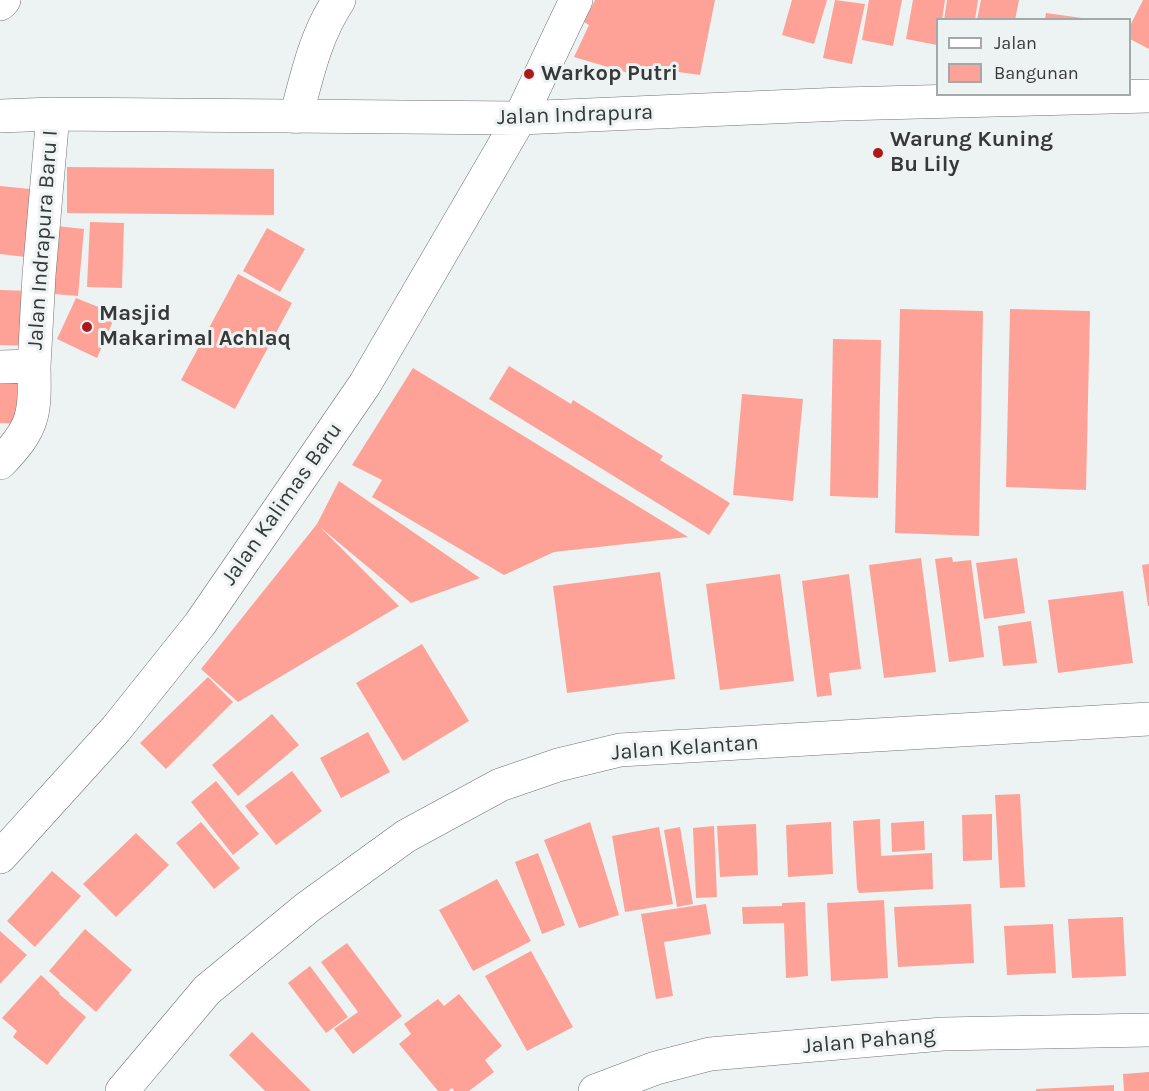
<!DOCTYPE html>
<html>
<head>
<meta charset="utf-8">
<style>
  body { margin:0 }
  #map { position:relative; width:1149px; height:1091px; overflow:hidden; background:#edf3f2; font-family:Karla,sans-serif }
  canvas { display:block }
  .legend { position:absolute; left:936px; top:18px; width:195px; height:78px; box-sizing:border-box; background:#edf3f2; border:2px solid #a4a9a8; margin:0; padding:8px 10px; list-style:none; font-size:18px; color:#373939 }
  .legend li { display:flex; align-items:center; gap:12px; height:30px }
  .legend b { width:30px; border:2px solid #a4a9a8 }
</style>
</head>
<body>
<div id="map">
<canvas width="1149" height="1091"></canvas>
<ul class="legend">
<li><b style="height:8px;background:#fff"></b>Jalan</li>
<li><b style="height:16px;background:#fea297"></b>Bangunan</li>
</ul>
</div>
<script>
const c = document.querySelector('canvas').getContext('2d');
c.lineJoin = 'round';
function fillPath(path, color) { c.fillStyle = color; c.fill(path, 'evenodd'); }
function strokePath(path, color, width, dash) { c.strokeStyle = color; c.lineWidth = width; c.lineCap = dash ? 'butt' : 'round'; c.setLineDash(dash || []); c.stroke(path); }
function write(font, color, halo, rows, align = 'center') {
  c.font = font + ' Karla,sans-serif'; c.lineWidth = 6; c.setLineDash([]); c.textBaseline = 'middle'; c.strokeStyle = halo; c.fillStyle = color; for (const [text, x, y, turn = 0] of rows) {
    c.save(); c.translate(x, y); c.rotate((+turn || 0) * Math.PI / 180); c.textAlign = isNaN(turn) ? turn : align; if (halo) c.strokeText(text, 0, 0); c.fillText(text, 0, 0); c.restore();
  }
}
const building = new Path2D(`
  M 595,0 L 715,0 L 700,75 L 650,68 L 645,78 L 574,57 L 589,25 L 584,22 Z
  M 792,0 L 827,0 L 814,44 L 782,35 Z
  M 835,0 L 865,4 L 852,64 L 823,58 Z
  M 869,0 L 902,0 L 893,46 L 862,40 Z
  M 913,0 L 945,0 L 942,20 L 938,20 L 937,45 L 906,39 Z
  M 947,0 L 978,0 L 975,20 L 944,20 Z
  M 981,0 L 1019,0 L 1015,20 L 977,20 Z
  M 1143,0 L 1149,0 L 1149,49 L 1130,39 L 1130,26 Z
  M 1046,13 L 1082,18 L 1082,20 L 1045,20 Z
  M 67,167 L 274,169 L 274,215 L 67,213 Z
  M 0,186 L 40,190 L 34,258 L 0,254 Z
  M 90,222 L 124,223 L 122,288 L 87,287 Z
  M 48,225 L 84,229 L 78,296 L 42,293 Z
  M 267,228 L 305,249 L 280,292 L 243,271 Z
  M 238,274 L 292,303 L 235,409 L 181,380 Z
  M 0,290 L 34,291 L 33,346 L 0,345 Z
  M 76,298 L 116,314 L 97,358 L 57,339 Z
  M 900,309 L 983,311 L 979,536 L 895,533 Z
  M 1010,309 L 1090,311 L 1086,490 L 1006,487 Z
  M 833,339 L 881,340 L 878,498 L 830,496 Z
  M 509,366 L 571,404 L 573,400 L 663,456 L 660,460 L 730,503 L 709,535 L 489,399 Z
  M 413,368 L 688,537 L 554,552 L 504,575 L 372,497 L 382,480 L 352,465 Z
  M 0,373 L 22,373 L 21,424 L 0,423 Z
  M 742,394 L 803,399 L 793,501 L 733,495 Z
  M 339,481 L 480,578 L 411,603 L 320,527 L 399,606 L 238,702 L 201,669 L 317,524 Z
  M 952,557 L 953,562 L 971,560 L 984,657 L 949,662 L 935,559 Z
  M 921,558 L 936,672 L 884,678 L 869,565 Z
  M 1017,558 L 1025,613 L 984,619 L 976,563 Z
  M 1149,564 L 1149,606 L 1148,606 L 1142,565 Z
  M 660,572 L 675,679 L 567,693 L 553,586 Z
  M 780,574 L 794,681 L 720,690 L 706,584 Z
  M 849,574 L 861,669 L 829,673 L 832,695 L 817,697 L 802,581 Z
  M 1123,591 L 1133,663 L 1058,673 L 1048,600 Z
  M 1031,621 L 1037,663 L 1003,666 L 998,626 Z
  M 422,644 L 469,721 L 403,761 L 356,683 Z
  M 208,677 L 233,702 L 166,769 L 140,743 Z
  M 272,714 L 299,745 L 238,796 L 212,765 Z
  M 368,732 L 390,772 L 341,798 L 320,758 Z
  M 292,771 L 322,811 L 276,845 L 245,806 Z
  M 216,781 L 259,834 L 233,855 L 191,802 Z
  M 1020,794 L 1025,887 L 1000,888 L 995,795 Z
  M 992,814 L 992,860 L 963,861 L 962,815 Z
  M 880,819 L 881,856 L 932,853 L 933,889 L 859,893 L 857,888 L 853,821 Z
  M 924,821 L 925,850 L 892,852 L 891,823 Z
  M 201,822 L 240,868 L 214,889 L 176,843 Z
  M 590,822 L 619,915 L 579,928 L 544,840 Z
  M 831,822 L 833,874 L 788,877 L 786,825 Z
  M 756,824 L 758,875 L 720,877 L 717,826 Z
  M 714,826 L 717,897 L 696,898 L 693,828 Z
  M 659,827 L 673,904 L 625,912 L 612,836 Z
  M 680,827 L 693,904 L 677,907 L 664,830 Z
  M 136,833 L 169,865 L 116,917 L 83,884 Z
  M 538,853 L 565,925 L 542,934 L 515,862 Z
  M 52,871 L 81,896 L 35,947 L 7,921 Z
  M 497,879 L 531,941 L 473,971 L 439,910 Z
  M 884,900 L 888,978 L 831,981 L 827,903 Z
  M 805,902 L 808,976 L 786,978 L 784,923 L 743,924 L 742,907 L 782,906 L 782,903 Z
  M 706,904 L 711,934 L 664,942 L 673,996 L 656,999 L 641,914 Z
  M 971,904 L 974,963 L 898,967 L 894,907 Z
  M 1123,917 L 1126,976 L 1072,978 L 1068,919 Z
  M 1053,924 L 1056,973 L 1007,975 L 1004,926 Z
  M 85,929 L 132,970 L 96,1012 L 49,971 Z
  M 0,931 L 27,955 L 0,984 Z
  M 347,943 L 402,1016 L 353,1054 L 334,1029 L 358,1012 L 321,962 Z
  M 531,951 L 573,1027 L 527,1051 L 485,976 Z
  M 310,966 L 348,1017 L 326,1033 L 288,983 Z
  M 41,975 L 60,993 L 59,994 L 86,1017 L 47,1065 L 13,1037 L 17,1031 L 2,1018 Z
  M 459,994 L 502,1046 L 485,1060 L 494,1072 L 469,1091 L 454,1091 L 452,1088 L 448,1091 L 438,1091 L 399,1044 L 411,1034 L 404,1024 L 438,999 L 444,1006 Z
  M 252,1032 L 311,1091 L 265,1091 L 229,1055 Z
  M 1149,1072 L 1149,1091 L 1124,1091 L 1123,1074 Z
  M 1114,1085 L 1114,1091 L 1036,1091 L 1036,1089 Z`);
const minor = new Path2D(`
  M 0,4 L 4,0
  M 0,116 L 53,114 L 520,118 L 842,104 L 1149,96
  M 296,117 C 307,76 315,36 339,0
  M 34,366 L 39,275 L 53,114
  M 0,367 L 34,366 C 35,414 35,427 0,463
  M 0,857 L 116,729 L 200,624 L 365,384 L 520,118 L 576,0
  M 122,1091 L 207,990 L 308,907 L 406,836 L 500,785 L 558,765 L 620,750 L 1149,719
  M 595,1091 L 656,1068 L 710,1054 L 943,1034 L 1149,1030`);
const markers = [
  [529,74,6,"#ac191b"],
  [878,153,6,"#ac191b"],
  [87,327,6,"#ac191b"]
];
const poiNames = [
  ["Warkop Putri",541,74],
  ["Warung Kuning",890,140],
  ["Bu Lily",890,165],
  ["Masjid",99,314],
  ["Makarimal Achlaq",99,339]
];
const streetNames = [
  ["Jalan Indrapura",575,115,-2],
  ["Jalan Indrapura Baru I",43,240,-86],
  ["Jalan Kalimas Baru",282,504,-55],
  ["Jalan Kelantan",685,748,-4],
  ["Jalan Pahang",869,1041,-5]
];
fillPath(building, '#fea297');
strokePath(minor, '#6f7473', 34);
strokePath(minor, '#fff', 33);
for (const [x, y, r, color] of markers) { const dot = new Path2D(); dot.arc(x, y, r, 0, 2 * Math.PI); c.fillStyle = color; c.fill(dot); strokePath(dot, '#edf3f2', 2); }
write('bold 22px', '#373939', '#edf3f2', poiNames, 'left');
write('22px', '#373939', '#edf3f2', streetNames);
</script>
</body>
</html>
